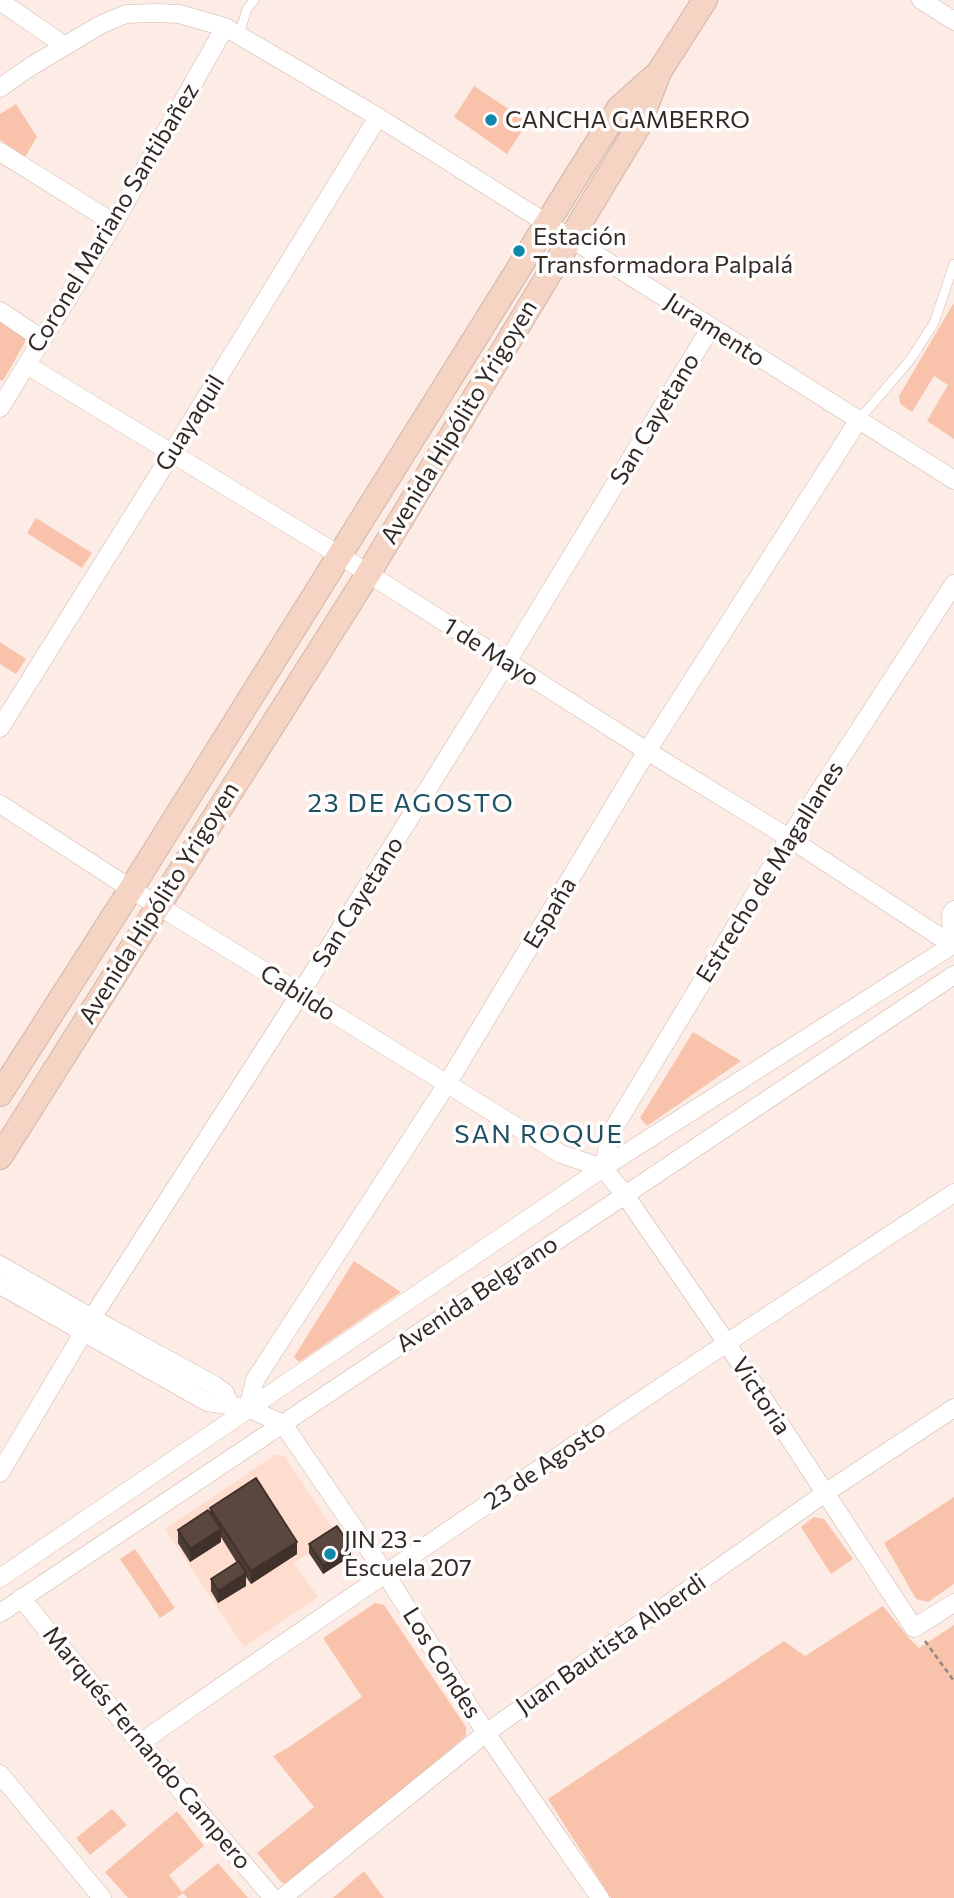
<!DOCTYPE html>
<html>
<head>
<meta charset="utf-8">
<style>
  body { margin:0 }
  canvas { display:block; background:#fcece5 }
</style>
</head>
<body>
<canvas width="954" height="1898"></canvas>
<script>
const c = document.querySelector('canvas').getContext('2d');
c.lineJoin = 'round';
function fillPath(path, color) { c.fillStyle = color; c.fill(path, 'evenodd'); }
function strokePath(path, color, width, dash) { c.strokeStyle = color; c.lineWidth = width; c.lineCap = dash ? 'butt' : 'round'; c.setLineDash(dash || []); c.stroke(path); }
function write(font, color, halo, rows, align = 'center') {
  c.font = font + ' Commissioner,sans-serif'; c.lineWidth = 7; c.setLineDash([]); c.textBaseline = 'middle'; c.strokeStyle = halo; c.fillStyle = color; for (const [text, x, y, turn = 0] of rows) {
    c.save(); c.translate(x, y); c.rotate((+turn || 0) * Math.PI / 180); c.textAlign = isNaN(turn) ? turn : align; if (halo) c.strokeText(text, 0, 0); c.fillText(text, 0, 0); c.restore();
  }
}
const built = new Path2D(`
  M 276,1454 L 284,1456 L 337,1535 L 294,1563 L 318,1597 L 244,1647 L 165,1529 Z`);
const green = new Path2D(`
  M 474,86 L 528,122 L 507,154 L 454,117 Z
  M 16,104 L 37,137 L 25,157 L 0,140 L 0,114 Z
  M 953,304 L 954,305 L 954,439 L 927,421 L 948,385 L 934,376 L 912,412 L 900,404 L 899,396 Z
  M 0,319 L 28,337 L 3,381 L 0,380 Z
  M 36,518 L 92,553 L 82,568 L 27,533 Z
  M 0,642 L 26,659 L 16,674 L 0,664 Z
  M 693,1032 L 741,1061 L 647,1126 L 640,1118 Z
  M 354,1261 L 401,1292 L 299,1362 L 294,1357 Z
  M 954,1497 L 954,1584 L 928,1602 L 916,1599 L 884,1543 Z
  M 814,1517 L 824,1519 L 853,1559 L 831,1574 L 801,1527 Z
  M 135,1549 L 175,1608 L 160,1618 L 120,1559 Z
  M 375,1603 L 384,1605 L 466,1727 L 466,1736 L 289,1884 L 282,1883 L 257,1853 L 314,1807 L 273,1756 L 289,1747 L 362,1697 L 323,1638 Z
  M 883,1606 L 909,1638 L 919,1648 L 954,1625 L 954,1898 L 611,1898 L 548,1799 L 784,1641 L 805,1656 Z
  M 112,1809 L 127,1825 L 90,1855 L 76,1838 Z
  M 177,1811 L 204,1846 L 169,1875 L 182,1892 L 218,1863 L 248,1898 L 187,1898 L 183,1893 L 177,1898 L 128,1898 L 105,1872 Z
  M 364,1871 L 384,1898 L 333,1898 Z`);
const path = new Path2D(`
  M 925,1641 L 954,1681`);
const lane = new Path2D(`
  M 239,34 L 247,9 L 254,0
  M 858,421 L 910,360 L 934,323 L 954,264`);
const street = new Path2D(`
  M 921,0 L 954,21
  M 0,1 L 65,46
  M 0,88 L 30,67 L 100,25 L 126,14 L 156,13 L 179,14 L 225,27 L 378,117 L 954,480
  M 0,152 L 114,223
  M 0,311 L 42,339
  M 27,365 L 339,555 L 647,751 L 789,838 L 954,946
  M 0,408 L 114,223 L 225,27
  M 0,728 L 172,453 L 378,117
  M 0,804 L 131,889 L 561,1154 L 603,1168
  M 952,945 L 951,914 L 954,910
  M 603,1168 L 612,1131 L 789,838 L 954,584
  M 603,1168 L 625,1195 L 726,1342 L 914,1628 L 954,1603
  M 0,1265 L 92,1318 L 214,1385 L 225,1393 L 230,1406
  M 0,1285 L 207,1402 L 248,1408 L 283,1424 L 385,1573 L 486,1733 L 600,1898
  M 248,1408 L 255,1380 L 447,1084 L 647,751 L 858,421
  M 0,1473 L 92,1318 L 300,994 L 507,662 L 711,327
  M 0,1578 L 603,1168 L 954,944
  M 21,1598 L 140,1743 L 273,1898
  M 0,1613 L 954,975
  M 140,1743 C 409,1556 680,1372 954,1193
  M 0,1774 L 102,1898
  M 282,1898 L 486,1733 L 825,1493 L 954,1408`);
const secondary = new Path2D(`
  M 0,1094 L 131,889 L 619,108 L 656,75
  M 0,1157 L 368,574 L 638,127 L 659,72 L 705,0`);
const wall = new Path2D(`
  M 210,1508 L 297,1554 L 251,1584 L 246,1577 L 246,1586 L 218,1603 L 211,1591 L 211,1579 L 237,1563 L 221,1537 L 221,1542 L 190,1562 L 178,1543 L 178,1530 L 210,1513 Z
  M 309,1544 L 351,1556 L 323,1574 L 309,1553 Z`);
const shadedWall = new Path2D(`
  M 221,1529 L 221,1542 L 190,1562 L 190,1549 Z
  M 297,1542 L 297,1554 L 251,1584 L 251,1571 Z
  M 351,1547 L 351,1556 L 323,1574 L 323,1565 Z
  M 246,1573 L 246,1586 L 218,1603 L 218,1591 Z`);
const building = new Path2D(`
  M 256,1478 L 297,1542 L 251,1571 L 210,1508 Z
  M 208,1510 L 221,1529 L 190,1549 L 178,1530 Z
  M 337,1526 L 351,1547 L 323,1565 L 309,1544 Z
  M 239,1561 L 246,1573 L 218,1591 L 211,1579 Z`);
const markers = [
  [491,120,7,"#1088ac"],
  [519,251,7,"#1088ac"],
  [330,1554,7,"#1088ac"]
];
const poiNames = [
  ["CANCHA GAMBERRO",505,120],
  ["Estación",533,237],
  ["Transformadora Palpalá",533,265],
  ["JIN 23 -",344,1540],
  ["Escuela 207",344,1568]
];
const streetNames = [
  ["Coronel Mariano Santibañez",113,218,-59],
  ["Juramento",715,330,33],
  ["San Cayetano",655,419,-59],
  ["Avenida Hipólito Yrigoyen",459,422,-59],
  ["Guayaquil",190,423,-58],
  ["1 de Mayo",491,652,32],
  ["Estrecho de Magallanes",770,872,-58],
  ["San Cayetano",358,902,-58],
  ["Avenida Hipólito Yrigoyen",159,903,-58],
  ["España",550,913,-59],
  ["Cabildo",298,993,32],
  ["Avenida Belgrano",477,1294,-34],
  ["Victoria",761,1396,57],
  ["23 de Agosto",545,1465,-34],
  ["Juan Bautista Alberdi",611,1644,-35],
  ["Los Condes",442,1663,58],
  ["Marqués Fernando Campero",147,1748,50]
];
const neighbourhoodNames = [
  ["23 DE AGOSTO",411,803],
  ["SAN ROQUE",539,1134]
];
fillPath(built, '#ffddce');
fillPath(green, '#f9c3ab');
strokePath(lane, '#ceb6aa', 10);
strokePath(street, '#ceb6aa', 19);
strokePath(secondary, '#ceb6aa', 26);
strokePath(path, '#928680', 2.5, [5, 3.5]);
strokePath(lane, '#fff', 9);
strokePath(street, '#fff', 18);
strokePath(secondary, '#f5d4c3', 24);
fillPath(wall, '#4e3d34');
fillPath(shadedWall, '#40322b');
fillPath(building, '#5b473d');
strokePath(building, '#40322b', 2);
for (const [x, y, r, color] of markers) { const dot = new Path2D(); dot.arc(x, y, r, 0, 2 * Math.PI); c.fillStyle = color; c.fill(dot); strokePath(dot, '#fdfdfd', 2.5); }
write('24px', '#322925', '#fdfdfd', poiNames, 'left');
write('24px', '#322925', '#fdfdfd', streetNames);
c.letterSpacing = '2px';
write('26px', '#205062', '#fdfdfd', neighbourhoodNames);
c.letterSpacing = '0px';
</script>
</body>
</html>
